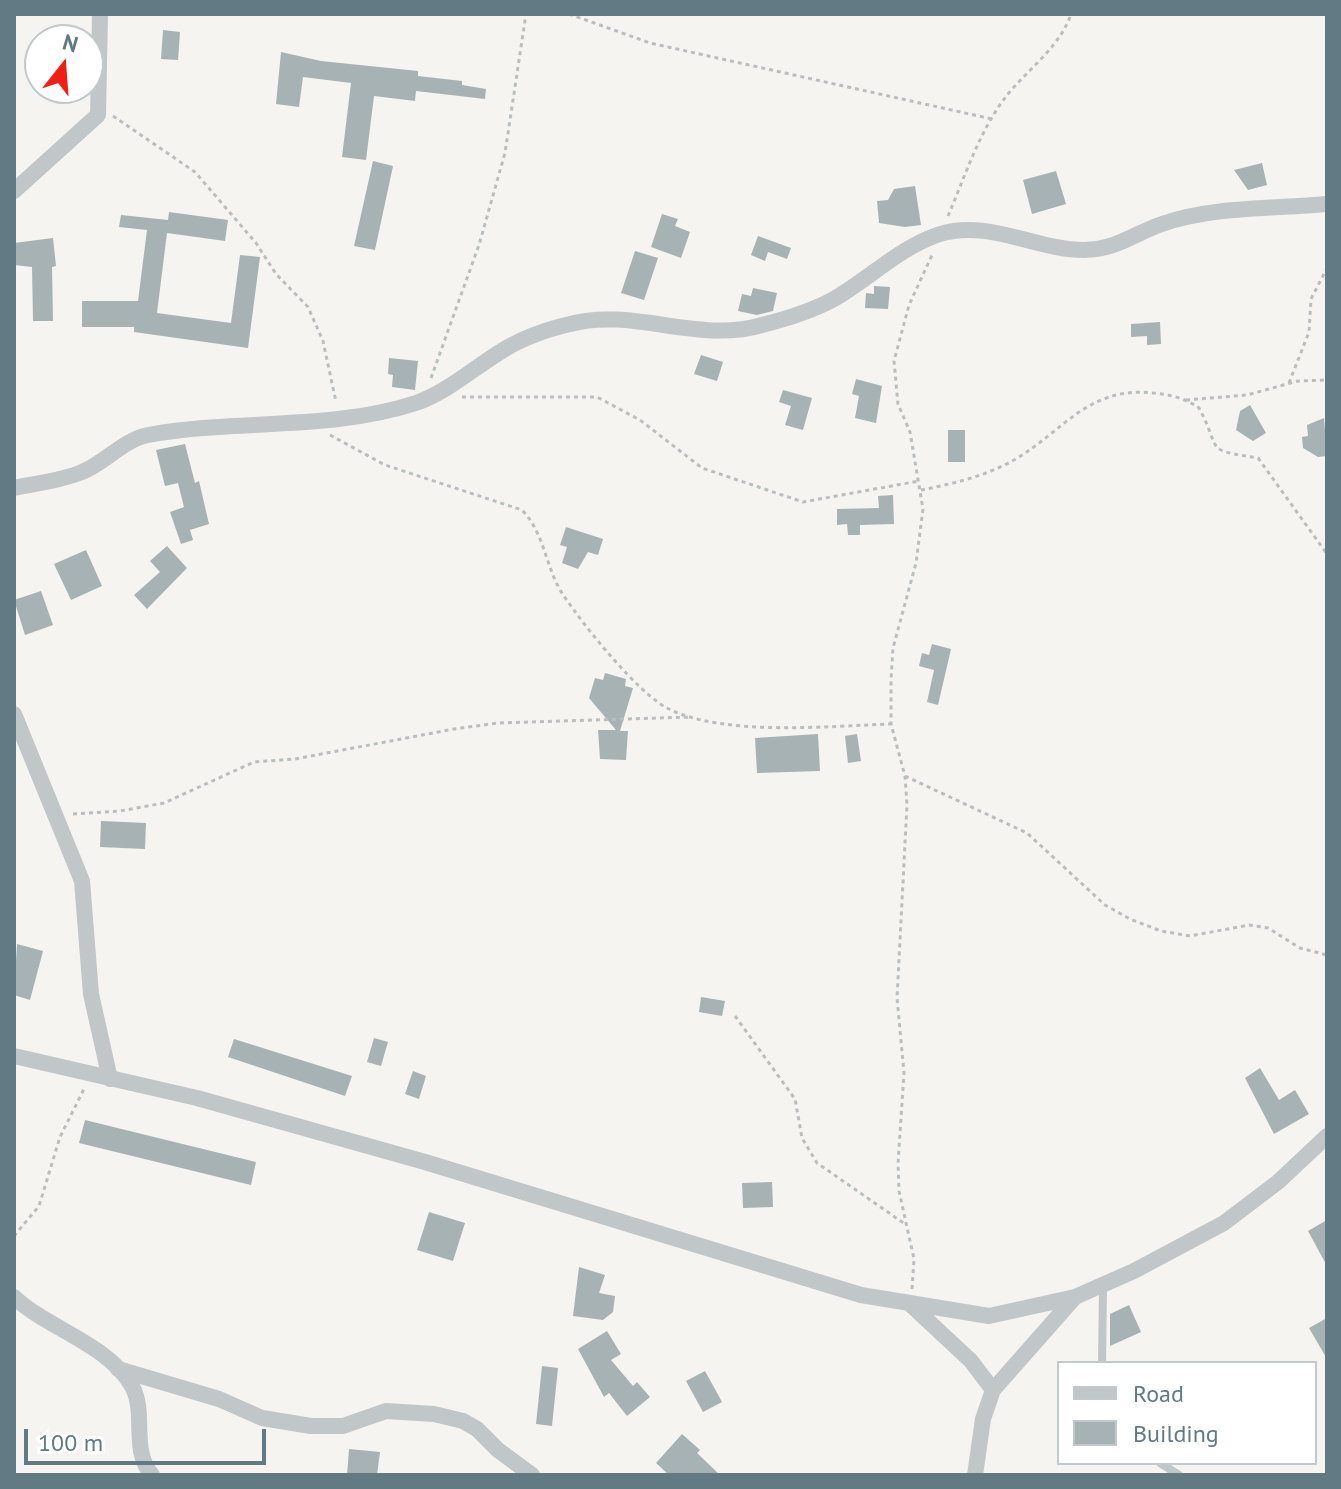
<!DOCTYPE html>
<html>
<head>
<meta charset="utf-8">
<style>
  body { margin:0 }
  #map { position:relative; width:1341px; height:1489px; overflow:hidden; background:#f5f4f0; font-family:"PT Sans",sans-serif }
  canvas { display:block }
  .frame { position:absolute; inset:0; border:16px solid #617a83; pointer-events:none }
  .legend { position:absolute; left:1057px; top:1361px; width:260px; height:104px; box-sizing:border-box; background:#fff; border:2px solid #c0cacd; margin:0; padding:10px 14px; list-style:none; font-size:24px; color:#617a83 }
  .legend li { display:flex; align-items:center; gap:16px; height:40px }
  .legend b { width:40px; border:2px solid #c0cacd }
  .north { position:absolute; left:24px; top:24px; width:80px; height:80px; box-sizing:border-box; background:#fff; border:2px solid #c0cacd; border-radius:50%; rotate:17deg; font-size:22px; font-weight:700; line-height:32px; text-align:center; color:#617a83 }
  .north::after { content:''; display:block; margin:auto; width:28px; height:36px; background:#ef1f15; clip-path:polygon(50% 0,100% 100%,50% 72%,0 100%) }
  .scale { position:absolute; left:24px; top:1429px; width:242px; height:36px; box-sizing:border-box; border:4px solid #617a83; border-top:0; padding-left:10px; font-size:24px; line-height:28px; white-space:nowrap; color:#617a83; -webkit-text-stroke:6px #fff; paint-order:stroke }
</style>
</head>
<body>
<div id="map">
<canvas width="1341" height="1489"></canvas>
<div class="frame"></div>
<ul class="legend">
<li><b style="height:10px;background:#c1c6c8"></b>Road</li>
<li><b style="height:22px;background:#a7b2b5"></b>Building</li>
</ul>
<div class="north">N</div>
<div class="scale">100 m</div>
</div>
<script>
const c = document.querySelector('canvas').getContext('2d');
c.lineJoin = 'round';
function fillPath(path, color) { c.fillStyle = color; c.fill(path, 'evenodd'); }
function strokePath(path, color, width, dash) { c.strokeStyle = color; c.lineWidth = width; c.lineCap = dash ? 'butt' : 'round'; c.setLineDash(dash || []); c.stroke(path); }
const building = new Path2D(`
  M 163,30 L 180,32 L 178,60 L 161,59 Z
  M 281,52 L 321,61 L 418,71 L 418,76 L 462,81 L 462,85 L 486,89 L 485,99 L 416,91 L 415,101 L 374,96 L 366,160 L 342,157 L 351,83 L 303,77 L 299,107 L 276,104 Z
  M 373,161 L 393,166 L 375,250 L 354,246 Z
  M 1262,163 L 1267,185 L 1248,190 L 1234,170 Z
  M 1056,171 L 1066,204 L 1032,214 L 1023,180 Z
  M 915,186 L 921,225 L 905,227 L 879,223 L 877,201 L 888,200 L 894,189 Z
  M 169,212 L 228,220 L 225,241 L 167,233 L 157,313 L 231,323 L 240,255 L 260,257 L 248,348 L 134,332 L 134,327 L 82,327 L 82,301 L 138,301 L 147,230 L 119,227 L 121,215 L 168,220 Z
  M 662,214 L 678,219 L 675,226 L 690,232 L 681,258 L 651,247 Z
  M 758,236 L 791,248 L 787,259 L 768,252 L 765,261 L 751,255 Z
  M 53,238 L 56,266 L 52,267 L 53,321 L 33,321 L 32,267 L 14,265 L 14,243 Z
  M 635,251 L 658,258 L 644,300 L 621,293 Z
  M 874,286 L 890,287 L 888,309 L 865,308 L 866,293 L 874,294 Z
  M 753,288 L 777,293 L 773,311 L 757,315 L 738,311 L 742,294 L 751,296 Z
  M 1160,322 L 1161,344 L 1147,345 L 1147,336 L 1131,337 L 1131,324 Z
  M 701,355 L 723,362 L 717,381 L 694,374 Z
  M 389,358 L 418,361 L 415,390 L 392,387 L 393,375 L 388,374 Z
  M 856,379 L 882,386 L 876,423 L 855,418 L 859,396 L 852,394 Z
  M 783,390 L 812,398 L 803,430 L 785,425 L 791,406 L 779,402 Z
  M 1250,405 L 1266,433 L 1253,441 L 1236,430 L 1240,411 Z
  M 1324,418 L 1327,456 L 1318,457 L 1303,448 L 1302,437 L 1308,436 L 1307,425 Z
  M 948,430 L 965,430 L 965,462 L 948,462 Z
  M 185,444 L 195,483 L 199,481 L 209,524 L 190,530 L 193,540 L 181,544 L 170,512 L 184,507 L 178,483 L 165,486 L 156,450 Z
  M 893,495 L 894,524 L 860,525 L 860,535 L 848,535 L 847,524 L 837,525 L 837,509 L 879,508 L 878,496 Z
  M 566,527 L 603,539 L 598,555 L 588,552 L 578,569 L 562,563 L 567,547 L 560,545 Z
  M 167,546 L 187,568 L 147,609 L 134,595 L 160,572 L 150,561 Z
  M 86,550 L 102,586 L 71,600 L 54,564 Z
  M 41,591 L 53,625 L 25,635 L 14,600 Z
  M 932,644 L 951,649 L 938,705 L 927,702 L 934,670 L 919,666 L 922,653 L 929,655 Z
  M 605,673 L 626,679 L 625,686 L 633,688 L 620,731 L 628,731 L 626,760 L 600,759 L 598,730 L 616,730 L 589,698 L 595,678 L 603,680 Z
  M 818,734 L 820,771 L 757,773 L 755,738 Z
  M 857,734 L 861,761 L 848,763 L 845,736 Z
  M 101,821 L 146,823 L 145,849 L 100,847 Z
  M 17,944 L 43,951 L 30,1000 L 14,995 Z
  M 701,997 L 725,1001 L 722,1016 L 699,1012 Z
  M 374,1038 L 388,1042 L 381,1066 L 367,1062 Z
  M 234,1039 L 352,1076 L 345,1096 L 228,1057 Z
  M 1260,1068 L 1279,1100 L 1295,1090 L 1309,1114 L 1274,1134 L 1245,1078 Z
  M 413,1071 L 426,1076 L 419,1099 L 405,1094 Z
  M 85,1120 L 256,1162 L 251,1185 L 79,1143 Z
  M 772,1182 L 773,1207 L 743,1208 L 742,1183 Z
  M 429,1212 L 465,1223 L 453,1261 L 417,1250 Z
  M 1327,1220 L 1327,1266 L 1308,1231 Z
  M 579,1267 L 605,1275 L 599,1293 L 615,1296 L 613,1312 L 603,1320 L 573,1316 Z
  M 1129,1305 L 1141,1332 L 1110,1346 L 1110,1314 Z
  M 1327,1318 L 1327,1359 L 1309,1328 Z
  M 607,1331 L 621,1354 L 611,1360 L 633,1386 L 637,1382 L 650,1397 L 627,1416 L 609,1393 L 604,1397 L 578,1349 Z
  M 542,1366 L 558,1368 L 552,1426 L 536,1424 Z
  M 705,1371 L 722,1402 L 703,1412 L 686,1381 Z
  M 682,1434 L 700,1450 L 697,1453 L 720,1475 L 669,1475 L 656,1463 Z
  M 349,1449 L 380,1452 L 377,1475 L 347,1475 Z`);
const path = new Path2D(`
  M 569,14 L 650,43 L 992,119
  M 113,116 L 195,172 L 256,243 L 276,274 L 308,307 L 323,341 L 336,402
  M 948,216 C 964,179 978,135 1002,102 C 1023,72 1059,50 1071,14
  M 431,378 L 479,245 L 505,153 L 526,14
  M 1289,383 L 1309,332 L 1311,299 L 1327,268
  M 462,397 L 597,397 L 640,420 L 702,468 L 803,502 L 919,481
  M 1186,400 L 1247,395 L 1298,381 L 1327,380
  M 330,435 L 385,465 L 522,510 C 546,535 545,569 564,596 C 584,626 637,692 667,708 C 723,737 828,726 891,724
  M 921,490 C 952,484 986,476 1014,460 C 1064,431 1088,386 1153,393 C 1169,394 1187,399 1199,408 C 1223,453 1202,449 1258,458 L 1327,554
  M 905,776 L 1027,833 L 1105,905 L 1130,919 L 1161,931 L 1190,936 L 1249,925 L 1268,928 L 1300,948 L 1327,955
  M 73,814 L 120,811 L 164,803 L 254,762 L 295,759 L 454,729 L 498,723 L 692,717
  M 735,1016 L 795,1099 L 802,1138 L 817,1163 L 905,1224
  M 14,1236 L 39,1206 L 60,1137 L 84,1089
  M 912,1289 L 914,1259 L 899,1191 L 898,1163 L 904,1073 L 897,998 L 907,805 L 905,776 L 891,724 L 891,680 L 893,648 L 916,563 L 923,509 L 910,432 L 898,404 L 894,361 L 909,305 L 933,253`);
const lane = new Path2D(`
  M 1102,1363 L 1103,1286
  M 1160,1463 L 1179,1475`);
const street = new Path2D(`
  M 14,191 L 98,115 L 100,14
  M 14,488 C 36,483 61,481 82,472 C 105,463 123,440 148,435 C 236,419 330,431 416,403 C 448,392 476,366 505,349 C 523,338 549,329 570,324 C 633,307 698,344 762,325 C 786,319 812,311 834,299 C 869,279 900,247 940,234 C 989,219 1036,250 1084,250 C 1118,249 1133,234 1162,224 C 1213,206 1274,209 1327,204
  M 14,714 L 82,881 L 91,994 L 110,1079
  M 14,1056 L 197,1098 L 425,1162 L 861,1295 L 989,1316 L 1075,1297 L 1134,1271 L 1224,1223 L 1278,1182 L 1327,1136
  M 14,1297 C 48,1329 108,1344 132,1386 C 147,1414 130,1449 152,1475
  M 911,1305 L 971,1361 L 993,1390
  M 118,1369 L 219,1399 L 262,1418 L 311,1426 L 343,1426 L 386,1411 L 434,1414 L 463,1421 L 477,1429 L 498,1450 L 532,1475
  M 975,1475 L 983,1419 L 993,1390 L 1075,1297`);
fillPath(building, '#a7b2b5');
strokePath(path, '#babebf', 3, [4, 4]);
strokePath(lane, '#c1c6c8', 8);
strokePath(street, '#c1c6c8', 16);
</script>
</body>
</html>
